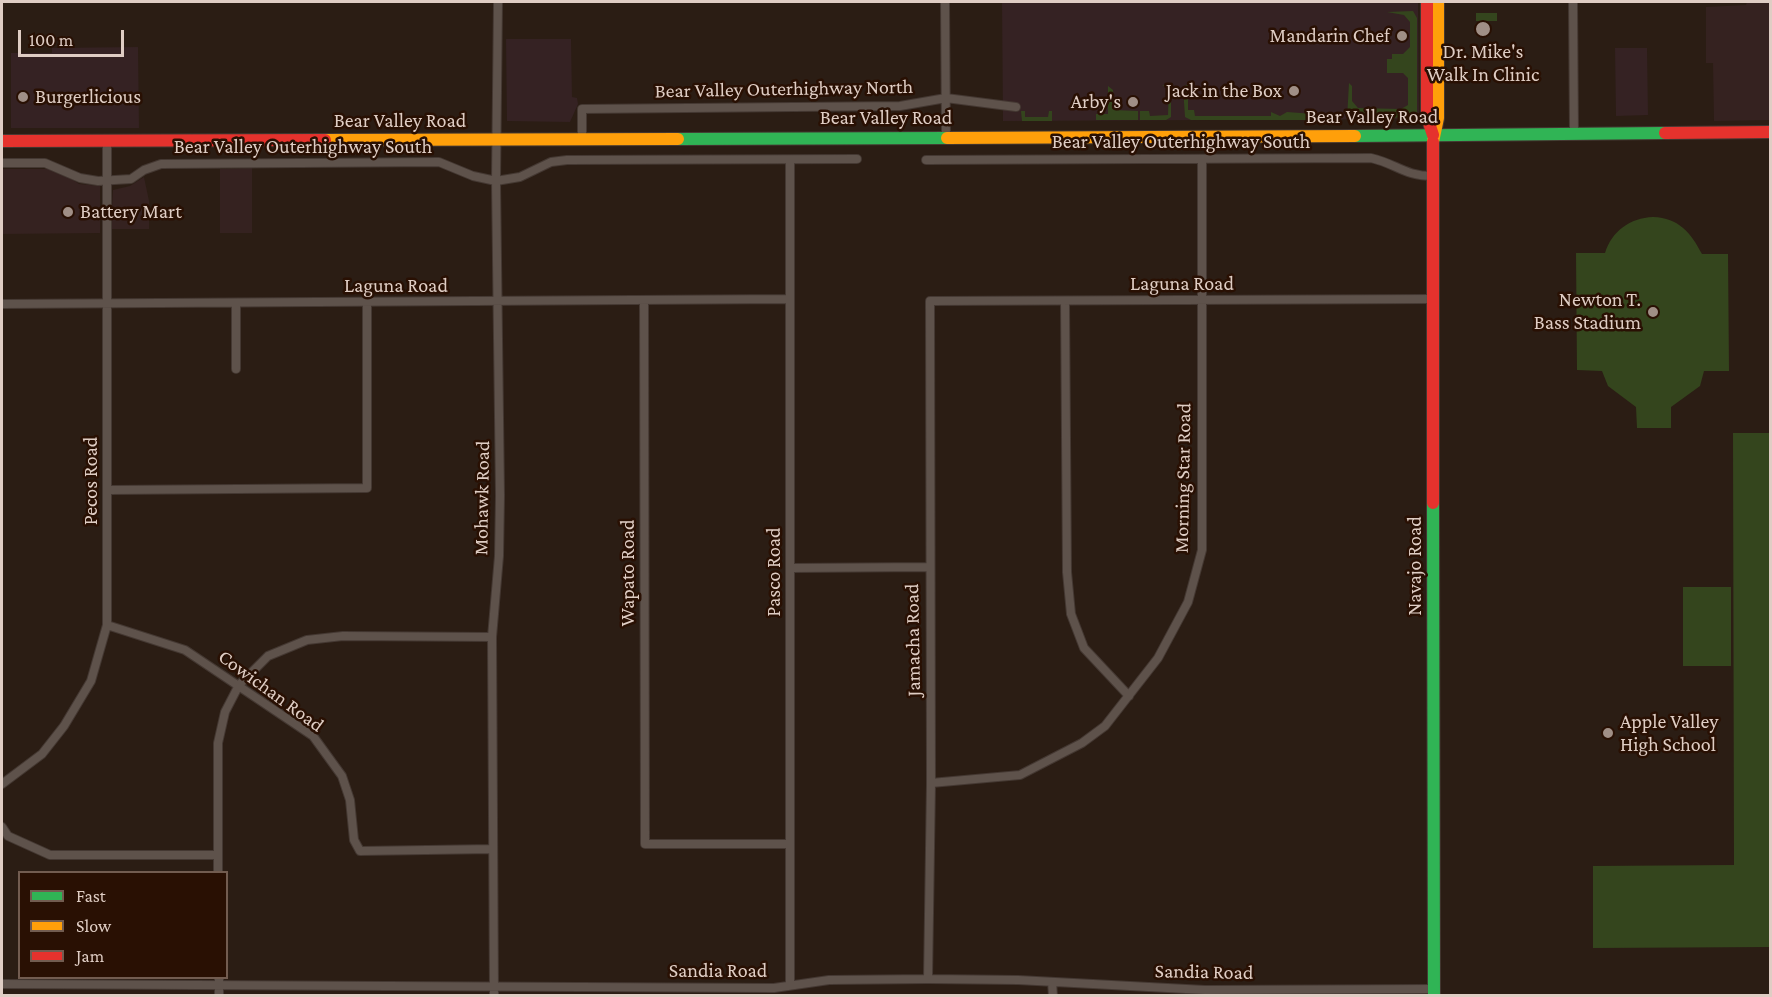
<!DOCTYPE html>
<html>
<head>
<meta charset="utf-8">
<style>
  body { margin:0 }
  #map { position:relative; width:1772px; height:997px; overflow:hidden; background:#2b1d14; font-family:"Crimson Pro",serif }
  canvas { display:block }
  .frame { position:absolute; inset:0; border:3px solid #dfcdc4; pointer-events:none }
  .legend { position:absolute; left:18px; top:871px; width:210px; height:108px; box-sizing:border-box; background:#291003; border:2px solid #725c50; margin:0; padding:8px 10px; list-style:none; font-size:18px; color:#dfcdc4 }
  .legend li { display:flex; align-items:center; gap:12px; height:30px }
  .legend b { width:30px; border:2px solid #725c50 }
  .scale { position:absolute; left:18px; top:30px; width:106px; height:27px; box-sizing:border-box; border:3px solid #dfcdc4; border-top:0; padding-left:8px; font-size:18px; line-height:21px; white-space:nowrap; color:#dfcdc4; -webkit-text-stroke:4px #291003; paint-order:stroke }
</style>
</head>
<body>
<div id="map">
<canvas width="1772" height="997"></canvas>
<div class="frame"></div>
<ul class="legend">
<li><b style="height:8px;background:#30b455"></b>Fast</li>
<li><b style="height:8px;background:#ff9f0a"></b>Slow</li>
<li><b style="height:8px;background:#e5322d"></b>Jam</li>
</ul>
<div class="scale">100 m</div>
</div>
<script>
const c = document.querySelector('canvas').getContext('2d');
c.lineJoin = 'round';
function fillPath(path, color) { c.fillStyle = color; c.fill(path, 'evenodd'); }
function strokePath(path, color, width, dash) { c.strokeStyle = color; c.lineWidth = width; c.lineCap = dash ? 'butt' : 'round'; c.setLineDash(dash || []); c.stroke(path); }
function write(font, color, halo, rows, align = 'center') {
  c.font = font + ' "Crimson Pro",serif'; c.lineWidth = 5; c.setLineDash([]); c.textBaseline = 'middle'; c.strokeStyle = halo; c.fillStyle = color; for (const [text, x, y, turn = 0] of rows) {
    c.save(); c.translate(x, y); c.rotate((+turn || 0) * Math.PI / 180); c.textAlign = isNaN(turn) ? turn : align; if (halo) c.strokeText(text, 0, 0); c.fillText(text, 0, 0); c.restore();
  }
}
const commercial = new Path2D(`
  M 1002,2 L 1418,2 L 1419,119 L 1003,121 Z
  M 506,39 L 571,39 L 572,97 L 577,98 L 578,104 L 570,122 L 507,121 Z
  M 138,47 L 139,128 L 11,128 L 11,53 L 52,53 L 52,48 Z
  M 1615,48 L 1647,48 L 1648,115 L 1616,116 Z`);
const industrial = new Path2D(`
  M 1747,2 L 1770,2 L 1770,120 L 1714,121 L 1713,63 L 1706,63 L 1706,7 L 1746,5 Z
  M 252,168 L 252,233 L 220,233 L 220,169 Z
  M 2,169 L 49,169 L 63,173 L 79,184 L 100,186 L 100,233 L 2,234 Z
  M 144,177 L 149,201 L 149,229 L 111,229 L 113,190 L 130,186 Z`);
const green = new Path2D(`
  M 1413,11 L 1417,18 L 1417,117 L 1347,119 L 1349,83 L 1352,86 L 1352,101 L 1358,108 L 1401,109 L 1408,105 L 1408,78 L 1403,73 L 1387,73 L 1387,59 L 1392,59 L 1392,54 L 1403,54 L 1410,47 L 1410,22 L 1404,15 L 1387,12 Z
  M 1476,13 L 1497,13 L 1497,21 L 1476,21 Z
  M 1188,84 L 1188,110 L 1194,110 L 1195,116 L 1271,116 L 1271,112 L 1280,116 L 1287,112 L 1314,114 L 1315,120 L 1191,120 L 1185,117 L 1183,87 Z
  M 1162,85 L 1169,85 L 1171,88 L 1171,117 L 1166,120 L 1140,120 L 1140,111 L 1149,111 L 1150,116 L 1168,115 L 1169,88 Z
  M 1108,86 L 1113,90 L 1114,110 L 1138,111 L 1138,120 L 1096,120 L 1096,114 L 1108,114 Z
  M 1021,111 L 1025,111 L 1025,117 L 1048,117 L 1049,111 L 1052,111 L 1052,121 L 1022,121 Z
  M 1653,217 C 1679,218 1691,233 1702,254 L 1728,254 L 1729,371 L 1704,371 L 1700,386 L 1671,407 L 1671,428 L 1637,428 L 1636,407 L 1608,386 L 1602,371 L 1577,370 L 1576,253 L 1605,253 C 1612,231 1630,218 1653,217 Z
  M 1733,433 L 1770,433 L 1770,947 L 1593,948 L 1593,866 L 1734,865 Z
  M 1683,587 L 1731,587 L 1731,666 L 1683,666 Z`);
const street = new Path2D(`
  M 945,2 L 946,138
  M 1573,2 L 1574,134
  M 582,139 L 582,109 L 900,106 L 946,98 L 1016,107
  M 790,160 L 790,984
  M 926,160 L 1371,158 C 1397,164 1404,176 1433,176
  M 2,163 L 45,163 L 80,178 L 98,181 L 131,179 L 144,170 L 161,164 L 439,162 L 473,176 L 496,181 L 520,177 L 551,162 L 567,160 L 857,159
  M 644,302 L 645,844 L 790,844
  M 1065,302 L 1067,572 L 1071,614 L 1084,648 L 1129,696
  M 2,304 L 790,299
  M 236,304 L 236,369
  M 109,490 L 367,488 L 367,303
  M 791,568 L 929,567
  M 107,625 L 185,650 L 313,736 L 342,776 L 350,800 L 354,840 L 360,851 L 493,849
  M 931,783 L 1020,775 L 1082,743 L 1105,726 L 1158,658 L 1188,602 L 1202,550 L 1202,159
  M 2,784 L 42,754 L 64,726 L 91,681 L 107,625 L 107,141
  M 2,827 L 8,836 L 50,855 L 218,855
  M 218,872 L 218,743 L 225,712 L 239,685 L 268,656 L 307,640 L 343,636 L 492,637
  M 219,978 L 219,996
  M 928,979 L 931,783 L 930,301 L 1434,299
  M 1052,982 L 1053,996
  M 2,984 L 774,988 L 829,980 L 928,979 L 1018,980 L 1205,990 L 1434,989
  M 494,996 L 492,637 L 499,556 L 500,496 L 496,181 L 498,2`);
const fast = new Path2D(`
  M 1355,136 L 1665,133
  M 678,139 L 947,138
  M 1433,503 L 1434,996`);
const slow = new Path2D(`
  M 947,138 L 1355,136
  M 325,140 L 678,139
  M 1433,142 L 1438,118 L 1438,2`);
const jam = new Path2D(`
  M 1427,2 L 1427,117 L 1433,135
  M 1665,133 L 1770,132
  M 2,141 L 325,140
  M 1433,142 L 1433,503`);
const markers = [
  [1483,29,8,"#a08f86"],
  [1402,36,6,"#a08f86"],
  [1294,91,6,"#a08f86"],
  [23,97,6,"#a08f86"],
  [1133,102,6,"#a08f86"],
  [68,212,6,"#a08f86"],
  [1653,312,6,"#a08f86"],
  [1608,733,6,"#a08f86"]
];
const poiNames = [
  ["Mandarin Chef",1390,36],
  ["Dr. Mike's",1483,52,"center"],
  ["Walk In Clinic",1483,75,"center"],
  ["Jack in the Box",1282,91],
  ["Burgerlicious",35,97,"left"],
  ["Arby's",1121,102],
  ["Battery Mart",80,212,"left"],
  ["Newton T.",1641,300],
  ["Bass Stadium",1641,323],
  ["Apple Valley",1620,722,"left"],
  ["High School",1620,745,"left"]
];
const streetNames = [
  ["Bear Valley Outerhighway North",784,89,-1],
  ["Bear Valley Road",1372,117],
  ["Bear Valley Road",886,118],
  ["Bear Valley Road",400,121],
  ["Bear Valley Outerhighway South",1181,142],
  ["Bear Valley Outerhighway South",303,147],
  ["Laguna Road",1182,284],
  ["Laguna Road",396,286],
  ["Morning Star Road",1183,478,-89],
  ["Pecos Road",91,481,-90],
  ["Mohawk Road",482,498,-89],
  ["Navajo Road",1415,566,-90],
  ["Pasco Road",774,572,-90],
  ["Wapato Road",628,573,-90],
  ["Jamacha Road",913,640,-91],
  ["Cowichan Road",271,691,36],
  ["Sandia Road",718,971],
  ["Sandia Road",1204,972,1]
];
fillPath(commercial, '#352223');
fillPath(industrial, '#352220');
fillPath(green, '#34451d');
strokePath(street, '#443832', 10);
strokePath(fast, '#443832', 14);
strokePath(slow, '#443832', 14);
strokePath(jam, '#443832', 14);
strokePath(street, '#5e524b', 8);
strokePath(fast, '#30b455', 12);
strokePath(slow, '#ff9f0a', 12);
strokePath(jam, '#e5322d', 12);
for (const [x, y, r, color] of markers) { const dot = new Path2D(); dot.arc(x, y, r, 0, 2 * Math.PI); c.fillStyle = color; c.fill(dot); strokePath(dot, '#291003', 2); }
write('20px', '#dfcdc4', '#291003', poiNames, 'right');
write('20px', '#dfcdc4', '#291003', streetNames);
</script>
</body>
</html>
